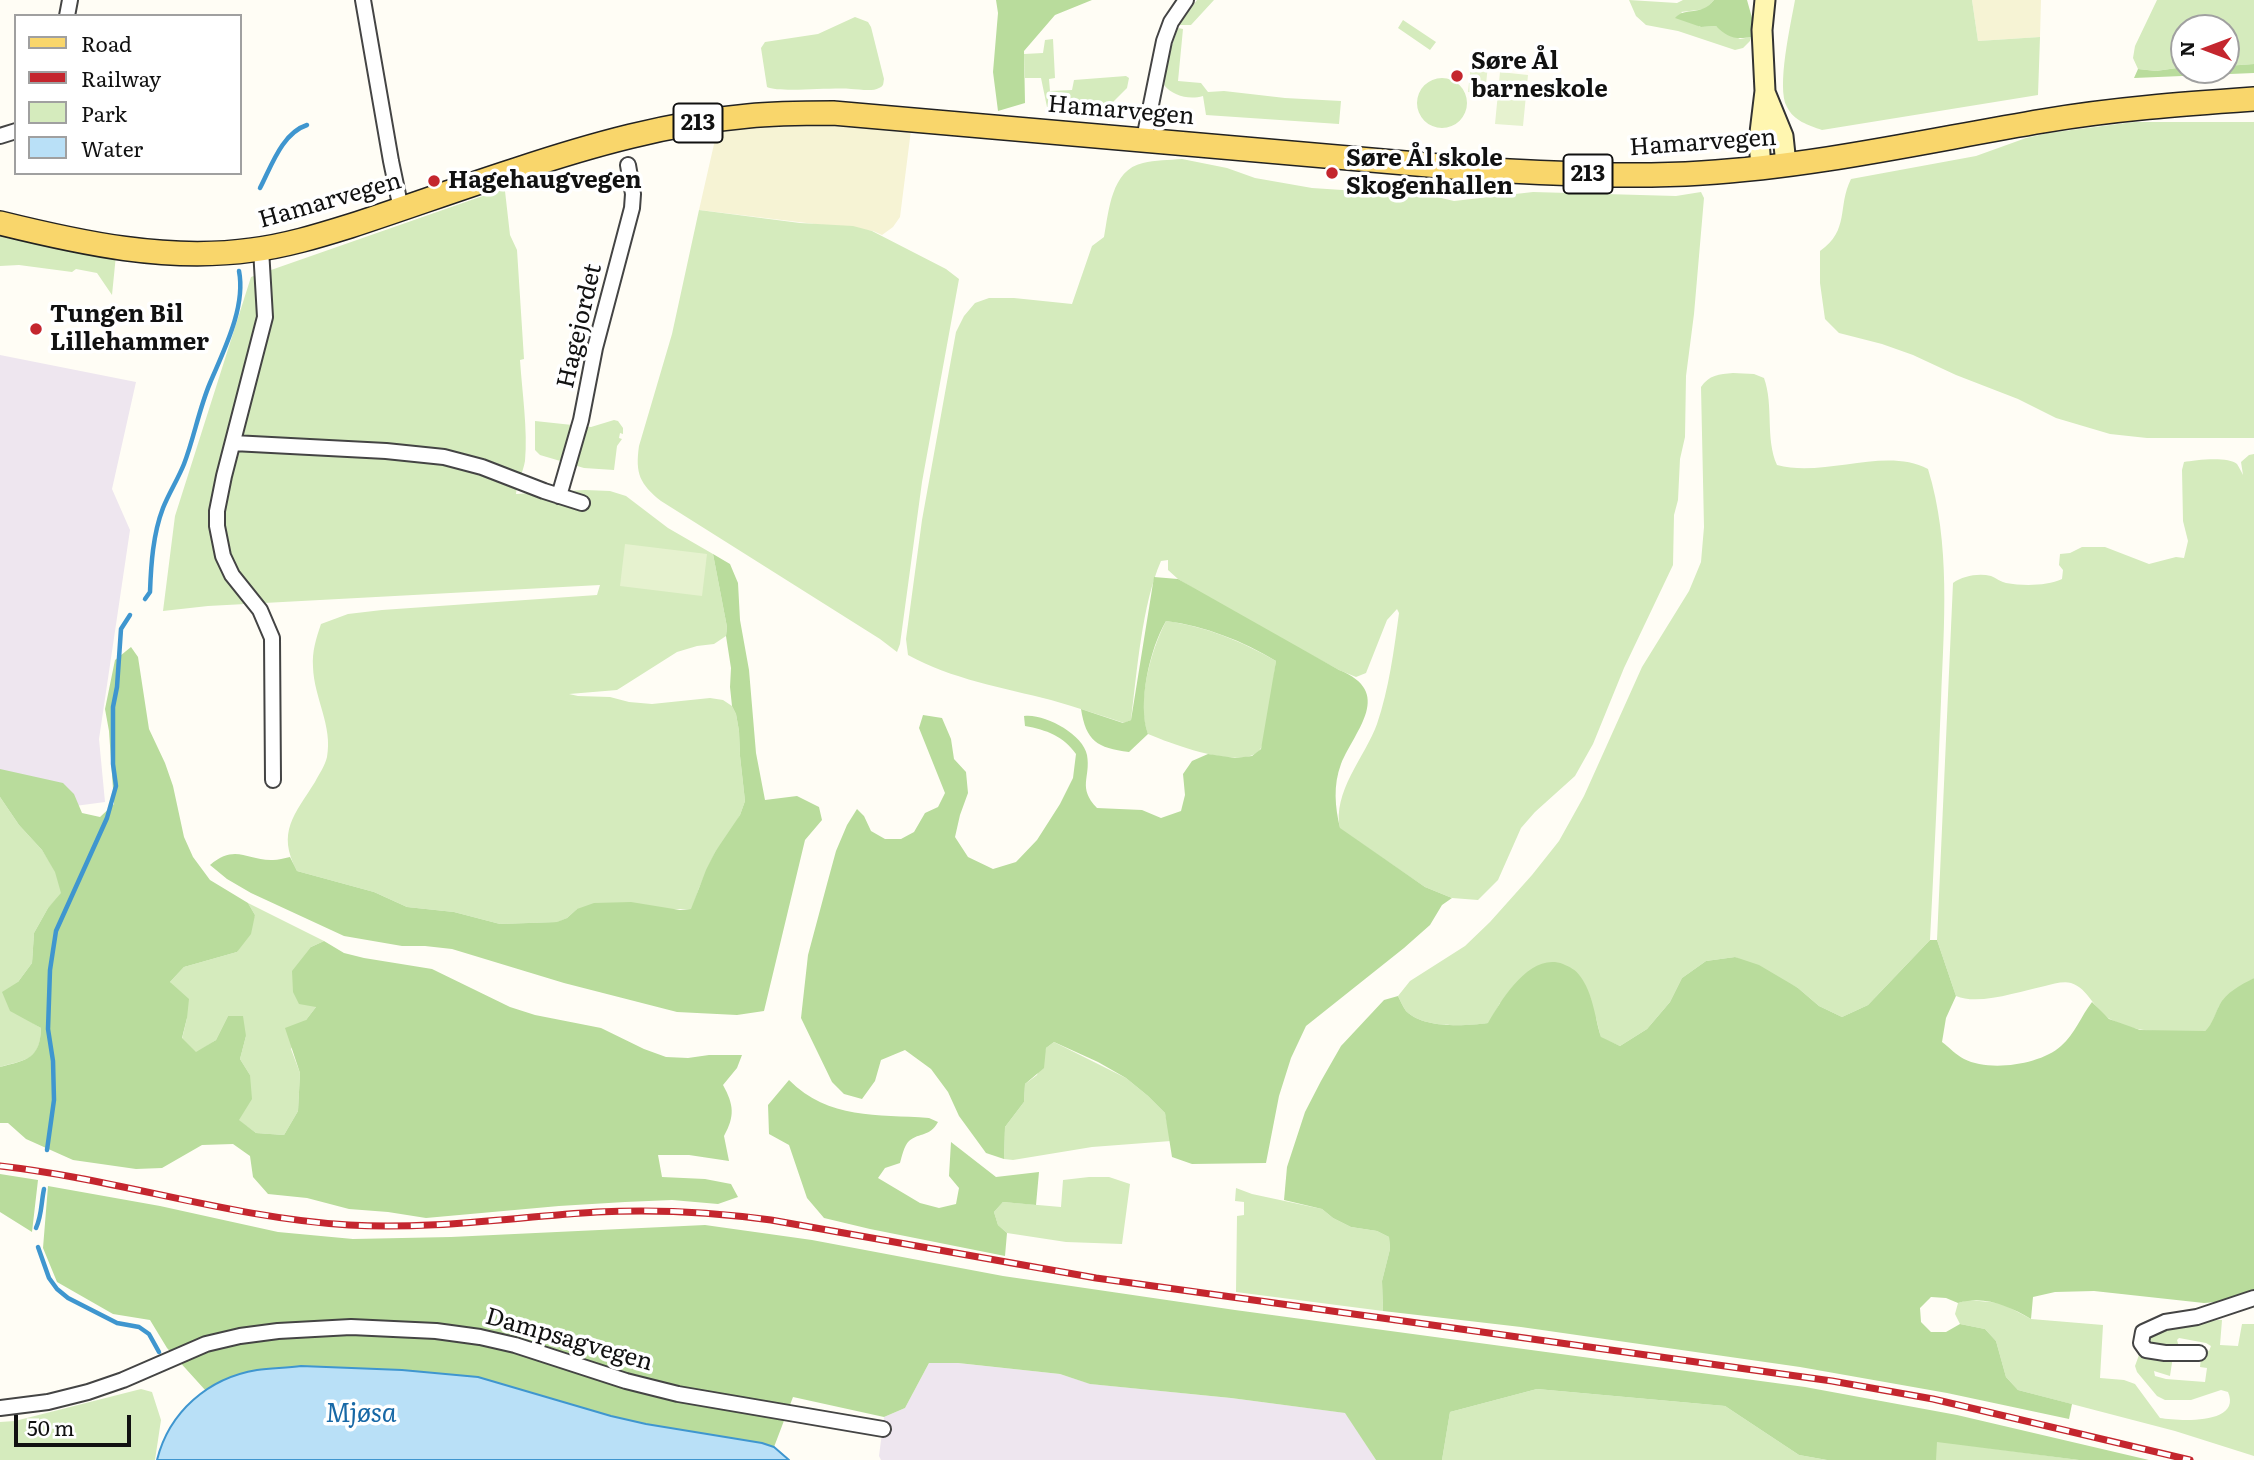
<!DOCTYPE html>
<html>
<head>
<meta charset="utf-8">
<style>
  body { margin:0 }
  #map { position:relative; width:2254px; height:1460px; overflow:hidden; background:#fffdf5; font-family:Literata,serif }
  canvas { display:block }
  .legend { position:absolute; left:14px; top:14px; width:228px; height:161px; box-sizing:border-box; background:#fff; border:2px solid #a0a0a0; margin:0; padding:9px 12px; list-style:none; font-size:21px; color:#111 }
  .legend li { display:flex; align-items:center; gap:14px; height:35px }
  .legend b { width:35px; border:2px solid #a0a0a0 }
  .north { position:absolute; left:2170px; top:14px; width:70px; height:70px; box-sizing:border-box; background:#fff; border:2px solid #a0a0a0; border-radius:50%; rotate:270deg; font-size:19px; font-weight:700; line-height:28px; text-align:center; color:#111 }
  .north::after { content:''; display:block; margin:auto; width:24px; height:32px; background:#c4262e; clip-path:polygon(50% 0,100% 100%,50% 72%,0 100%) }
  .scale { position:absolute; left:14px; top:1415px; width:117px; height:32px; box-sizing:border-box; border:4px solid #111; border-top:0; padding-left:9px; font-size:21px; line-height:24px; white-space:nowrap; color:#111; -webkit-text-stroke:5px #fff; paint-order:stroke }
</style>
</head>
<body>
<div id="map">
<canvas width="2254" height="1460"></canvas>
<ul class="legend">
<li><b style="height:9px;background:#f9d66b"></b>Road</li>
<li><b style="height:9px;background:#c4262e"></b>Railway</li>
<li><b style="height:19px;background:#d5ebbd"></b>Park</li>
<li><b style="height:19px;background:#b9e0f7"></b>Water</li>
</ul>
<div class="north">N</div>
<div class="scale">50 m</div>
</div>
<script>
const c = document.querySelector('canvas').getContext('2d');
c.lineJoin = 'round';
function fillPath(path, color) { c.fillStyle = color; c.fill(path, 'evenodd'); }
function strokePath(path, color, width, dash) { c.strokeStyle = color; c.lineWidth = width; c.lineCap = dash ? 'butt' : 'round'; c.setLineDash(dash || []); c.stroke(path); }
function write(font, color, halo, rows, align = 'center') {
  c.font = font + ' Literata,serif'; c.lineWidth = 7; c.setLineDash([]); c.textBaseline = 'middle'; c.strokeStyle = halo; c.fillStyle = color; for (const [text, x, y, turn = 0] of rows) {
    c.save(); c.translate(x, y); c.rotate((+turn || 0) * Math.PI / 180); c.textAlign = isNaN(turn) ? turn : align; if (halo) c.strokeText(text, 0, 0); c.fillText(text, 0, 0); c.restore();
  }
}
const industrial = new Path2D(`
  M 0,355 L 136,382 L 112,489 L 130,530 L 99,739 L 105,802 L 60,808 L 0,779 Z
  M 929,1363 L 958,1363 L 1060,1374 L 1091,1384 L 1231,1398 L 1346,1413 L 1376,1460 L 881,1460 L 879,1456 L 884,1417 L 905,1408 Z`);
const farmland = new Path2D(`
  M 1972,0 L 2041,0 L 2040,37 L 1978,41 Z
  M 818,122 L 911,130 L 900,217 L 893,227 L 882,235 L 873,231 L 699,210 L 717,131 Z`);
const green = new Path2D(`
  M 1197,0 L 1214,0 L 1191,25 L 1179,25 Z
  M 1629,0 L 1677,3 L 1683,0 L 1714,0 L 1706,9 L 1681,12 L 1700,27 L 1716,26 L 1740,39 L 1751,37 L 1750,41 L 1743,48 L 1735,50 L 1678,31 L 1646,25 L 1636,16 Z
  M 1795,0 L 1972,0 L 1978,41 L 2040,37 L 2038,95 L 1822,130 C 1808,125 1794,121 1787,107 C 1776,88 1791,23 1795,0 Z
  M 2157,0 L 2254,0 L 2254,64 L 2226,66 L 2226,28 L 2184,28 L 2184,67 L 2156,71 L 2138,69 L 2133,58 L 2135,46 Z
  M 855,17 L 868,22 L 871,27 L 884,79 C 883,84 884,86 879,88 C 872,92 859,89 851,89 C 833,87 779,93 767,87 L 761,48 L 765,42 L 818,34 Z
  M 1403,20 L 1436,42 L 1430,50 L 1398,28 Z
  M 1178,28 L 1183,29 L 1178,81 L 1201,83 L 1208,92 L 1224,91 L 1285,98 L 1341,101 L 1339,124 L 1206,115 L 1203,96 C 1189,100 1173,96 1164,85 L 1167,60 Z
  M 1053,39 L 1055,78 L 1049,79 L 1050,91 L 1072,90 L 1074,80 L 1126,76 L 1129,78 L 1127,88 L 1104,111 L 1047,107 L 1041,78 L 1025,78 L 1024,54 L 1043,53 L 1045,40 Z
  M1417 103a25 25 0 1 1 50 0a25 25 0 1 1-50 0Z
  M 2134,122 L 2254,122 L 2254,438 L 2147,438 L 2110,434 L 2056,418 L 2018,399 L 1956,375 L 1913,355 L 1882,344 L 1839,333 L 1825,319 L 1820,283 L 1820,251 C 1850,230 1837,207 1851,179 L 1976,156 L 2026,138 L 2048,133 Z
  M 1182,159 L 1227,168 L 1255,178 L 1312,188 L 1433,196 L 1454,201 L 1533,192 L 1676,196 L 1701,192 L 1704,198 L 1694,314 L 1686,376 L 1685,437 L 1680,459 L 1678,500 L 1674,515 L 1673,565 L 1624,668 L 1593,744 L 1575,776 L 1535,812 L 1521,828 L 1498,880 L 1478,900 L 1452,898 L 1425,887 L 1340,829 C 1332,792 1365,757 1377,724 C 1389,689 1394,650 1399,613 L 1397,609 L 1387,620 L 1366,673 L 1356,677 L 1339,670 L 1232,612 L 1178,579 L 1168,570 L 1168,560 L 1161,561 C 1142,604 1137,672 1131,720 L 1124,723 C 1100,715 1076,707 1051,700 C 1004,688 951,679 908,655 L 906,639 L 922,520 L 956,332 L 964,316 L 975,303 L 989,298 L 1014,298 L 1072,304 L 1092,246 L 1104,237 C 1109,211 1111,170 1143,163 C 1155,160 1169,160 1182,159 Z
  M 497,191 L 505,191 L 510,235 L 517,250 L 524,359 L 520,360 C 522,391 528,431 525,461 C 523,473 517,482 516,494 L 585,490 L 610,491 L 626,496 L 668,528 L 713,554 L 727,627 L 726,636 L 714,644 L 697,646 L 677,652 L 617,690 L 569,694 L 578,696 L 610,697 L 629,702 L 652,704 L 710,698 L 723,700 L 732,706 L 736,714 L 739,731 L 740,756 L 745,801 L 740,815 L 729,835 L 715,852 L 699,888 L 692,909 L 577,909 L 567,918 L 558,922 L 500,924 L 454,912 L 407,907 L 374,892 L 297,871 C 276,832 295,814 315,782 C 319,774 325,766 327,757 C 333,726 314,698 313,667 C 312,651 316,639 321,624 L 348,614 L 382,610 L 597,595 L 600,585 L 208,606 L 163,611 L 175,516 L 251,277 Z
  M 699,210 L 800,223 L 853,226 L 872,231 L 946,269 L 959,279 L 922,482 L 900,644 L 897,652 L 880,639 L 661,501 C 640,484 635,474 639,446 L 672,334 Z
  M 0,232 L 116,255 L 112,295 L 97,273 L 76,269 L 72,272 L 19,265 L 0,266 Z
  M 1733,373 L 1754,374 L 1764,378 C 1774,406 1765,438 1777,465 C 1825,478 1885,446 1928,469 C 1951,544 1944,624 1941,701 C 1938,781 1934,860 1930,940 L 1868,1005 L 1842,1017 L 1819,1006 L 1798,988 L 1735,957 L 1706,961 L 1682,978 L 1670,1002 L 1647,1029 L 1620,1046 L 1601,1038 L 1596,1018 L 1500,1003 L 1489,1023 C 1466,1026 1424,1029 1406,1011 C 1403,1007 1400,1000 1398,996 L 1410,981 L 1465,946 L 1490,922 L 1532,875 L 1559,841 L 1584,796 L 1642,667 L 1689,591 L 1701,562 L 1704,527 L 1701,387 C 1709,375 1719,374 1733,373 Z
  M 614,420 L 618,421 L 623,428 L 623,434 L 620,433 L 619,438 L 622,439 L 617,446 L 614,470 L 584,468 L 540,455 L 535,450 L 535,421 L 591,427 Z
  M 2254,454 L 2254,978 L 2219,1006 L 2212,1023 L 2205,1031 C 2175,1032 2137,1035 2110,1019 C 2095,1011 2088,988 2071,983 C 2063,981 2053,984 2045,986 C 2020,991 1979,1006 1956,996 L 1937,940 L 1953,583 C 1963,576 1978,573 1991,576 C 1996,578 2001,582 2006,583 C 2023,586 2047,586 2062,579 L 2063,570 L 2059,565 L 2060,554 L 2070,553 L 2082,547 L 2105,547 L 2149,564 L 2176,557 L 2184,558 L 2188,541 L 2183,521 L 2182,470 L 2184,462 C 2195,460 2228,456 2237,464 C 2239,467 2241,471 2243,475 L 2241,462 L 2249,455 Z
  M 1166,621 C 1205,626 1243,642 1276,661 C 1273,680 1268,735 1261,748 C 1247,773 1169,743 1148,734 C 1136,703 1151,650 1166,621 Z
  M 0,797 L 19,825 L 42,850 L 56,872 L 62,894 L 48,908 L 34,933 L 32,963 L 18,982 L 26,1019 L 41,1028 C 40,1060 28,1059 0,1067 Z
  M 248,903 L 324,941 L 311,947 L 316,1007 L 306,1020 L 291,1049 L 300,1073 L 298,1111 L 284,1135 L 256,1133 L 238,1120 L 250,1075 L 240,1059 L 246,1036 L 228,1016 L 216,1040 L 196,1053 L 182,1039 L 187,1018 L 170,982 L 184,967 L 237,952 L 255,915 Z
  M 1054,1042 L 1126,1078 L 1148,1096 L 1165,1113 L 1171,1141 L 1092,1147 L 1013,1160 L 1004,1159 L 1005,1127 L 1024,1102 L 1025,1084 L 1037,1075 L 1046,1048 Z
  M 1089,1177 L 1109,1177 L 1130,1184 L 1122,1244 L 1066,1242 L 1007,1233 L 998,1225 L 994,1212 L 1003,1202 L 1061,1207 L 1063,1180 Z
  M 1236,1188 L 1252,1194 L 1322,1209 L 1333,1218 L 1351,1227 L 1377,1231 L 1389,1237 L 1390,1249 L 1382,1281 L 1383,1311 L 1236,1292 L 1237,1216 L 1244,1215 L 1244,1202 L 1235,1201 Z
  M 1968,1300 L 2001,1303 L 2031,1319 L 2103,1325 L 2100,1378 L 2124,1380 L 2135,1384 L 2160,1418 C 2179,1421 2242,1425 2228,1392 L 2221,1390 L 2191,1400 L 2165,1400 L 2157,1396 L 2137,1372 L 2135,1366 L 2139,1355 L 2147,1357 L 2173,1356 L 2170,1376 L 2154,1371 L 2155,1376 L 2166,1379 L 2205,1382 L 2207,1368 L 2200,1367 L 2202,1349 L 2209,1351 L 2211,1346 L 2206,1343 L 2179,1338 L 2177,1340 L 2179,1347 L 2150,1347 L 2147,1338 L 2155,1329 L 2217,1320 L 2222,1320 L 2220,1345 L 2238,1346 L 2242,1324 L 2254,1324 L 2254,1456 L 2175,1431 L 2018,1390 L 2006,1377 L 1996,1341 L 1985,1329 L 1960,1324 L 1955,1314 L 1958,1303 Z
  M 141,1389 L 152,1392 L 161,1420 L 155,1460 L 0,1460 L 0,1422 L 15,1421 Z
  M 1537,1389 L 1725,1406 L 1799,1455 L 1827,1460 L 1442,1460 L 1450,1412 Z
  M 1936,1441 L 2079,1460 L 1936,1460 Z`);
const forest = new Path2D(`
  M 996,0 L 1092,0 L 1055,15 L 1024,51 L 1025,103 L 998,111 L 993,72 L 998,13 Z
  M 1714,0 L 1747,0 L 1754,25 L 1751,37 C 1735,40 1727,37 1716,26 L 1701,27 L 1675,18 C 1686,6 1701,17 1714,0 Z
  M 2254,64 L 2254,73 L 2134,78 L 2138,69 L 2156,71 L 2184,67 L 2184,70 L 2226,70 L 2226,66 Z
  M 713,554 L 730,564 L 738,583 L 740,620 L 749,670 L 756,753 L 765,800 L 797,796 L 819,807 L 822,820 L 805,840 L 764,1011 L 737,1015 L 677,1012 L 564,983 L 452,949 L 425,946 L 402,946 L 344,936 L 251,893 L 227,879 L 210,865 C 236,843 247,861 273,860 C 278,860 284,858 290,857 L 297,871 L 374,892 L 407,907 L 454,912 L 500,924 L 557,922 L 567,918 L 577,909 L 594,903 L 631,902 L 680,910 L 691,909 L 706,870 L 715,852 L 740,815 L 745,801 L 740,756 L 739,731 L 736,714 L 732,706 L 730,687 L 731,668 L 726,636 L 727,627 Z
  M 1154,577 L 1178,579 L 1339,670 C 1394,692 1356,729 1341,764 C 1333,785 1335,807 1340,828 L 1425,887 L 1452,898 L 1442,905 L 1430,925 L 1404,948 L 1306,1026 L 1291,1058 L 1279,1096 L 1266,1163 L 1192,1164 L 1172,1157 L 1165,1113 L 1148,1096 L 1126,1078 L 1098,1062 L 1054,1042 L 1046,1048 L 1044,1068 L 1025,1084 L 1024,1102 L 1005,1127 L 1004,1159 L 986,1153 L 959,1116 L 948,1092 L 931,1069 L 905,1050 L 881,1060 L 875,1081 L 862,1099 L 844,1094 L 832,1082 L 801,1018 L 808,955 L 827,884 L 836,851 L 847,825 L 857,809 L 864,816 L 871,831 L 885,839 L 901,839 L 914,832 L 925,813 L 938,807 L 945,793 L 919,728 L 923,715 L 942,718 L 951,739 L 954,759 L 966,772 L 968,793 L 960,815 L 955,837 L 968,857 L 993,869 L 1016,862 L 1037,840 L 1060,804 L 1073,778 L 1076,754 C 1063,736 1047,730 1025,726 L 1024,716 C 1044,713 1083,734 1087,755 C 1091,778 1077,787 1097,808 L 1142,810 L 1161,818 L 1181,811 L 1185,795 L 1183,774 L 1192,761 L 1208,754 L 1235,758 L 1252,756 L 1261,749 L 1276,661 C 1243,641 1205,626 1166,621 C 1150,648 1137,704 1148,734 L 1129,752 C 1097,748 1086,741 1081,709 L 1123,723 L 1131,720 Z
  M 131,647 L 138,657 L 149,729 L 165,763 L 173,786 L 184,837 L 193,857 L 210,880 L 248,903 L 255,915 L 251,934 L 237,952 L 184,967 L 170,982 L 189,999 L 187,1018 L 182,1038 L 196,1052 L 216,1040 L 228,1016 L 243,1016 L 246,1036 L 240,1059 L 250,1075 L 252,1099 L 239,1120 L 256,1133 L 284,1135 L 298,1111 L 300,1073 L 285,1028 L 306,1020 L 316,1007 L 299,1004 L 293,992 L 292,971 L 311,947 L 324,941 L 344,953 L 364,958 L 432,969 L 510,1007 L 535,1015 L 601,1028 L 644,1049 L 666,1057 L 688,1058 L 709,1055 L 742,1055 L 737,1068 L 723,1085 C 734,1105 735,1116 724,1136 L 729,1161 L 689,1155 L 658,1155 L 662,1177 L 705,1179 L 731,1184 L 738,1197 L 718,1204 L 672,1200 L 625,1202 L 559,1206 L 426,1218 L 388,1212 L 349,1209 L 307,1198 L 268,1194 L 253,1177 L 250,1156 L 233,1144 L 202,1145 L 162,1168 L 136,1169 L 73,1160 L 26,1139 L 8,1123 L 0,1123 L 0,1067 C 27,1060 40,1059 41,1028 L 10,1011 L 2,992 L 18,982 L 32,963 L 34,933 L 48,908 L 61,893 L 55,872 L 42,850 L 19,825 L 0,797 L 0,769 L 63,783 L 74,794 L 82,813 L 100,817 L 114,804 L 109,731 L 105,709 L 115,660 Z
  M 1930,940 L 1937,940 L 1956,996 L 1946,1018 L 1942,1042 C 1949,1047 1956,1055 1964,1059 C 1989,1072 2040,1065 2061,1046 C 2075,1034 2081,1016 2092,1002 L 2109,1019 L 2140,1030 L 2205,1031 C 2213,1023 2214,1016 2219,1006 C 2226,992 2241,985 2254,978 L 2254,1292 L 2229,1301 L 2204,1303 L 2094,1291 L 2055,1292 L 2033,1297 L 2031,1319 C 2009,1306 1984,1295 1958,1303 L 1946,1298 L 1931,1297 L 1920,1308 L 1921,1322 L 1931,1332 L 1946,1332 L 1960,1324 L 1985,1329 L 1996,1341 L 2006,1377 L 2018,1390 L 2072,1404 L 2069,1419 L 1947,1393 L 1800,1367 L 1521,1327 L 1383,1311 L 1382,1281 L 1390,1249 L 1389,1237 L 1377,1231 L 1351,1227 L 1333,1218 L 1322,1209 L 1284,1200 L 1287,1167 L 1305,1112 L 1321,1081 L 1341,1046 L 1384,1000 L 1398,996 C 1400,1000 1403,1007 1406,1011 C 1424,1029 1466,1026 1488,1023 C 1502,999 1530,952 1563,964 C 1570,967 1576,970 1580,976 C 1593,993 1595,1018 1601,1037 L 1620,1046 L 1647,1029 L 1670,1002 L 1682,978 L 1706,961 L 1735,957 L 1759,965 L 1798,988 L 1819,1006 L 1842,1017 L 1868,1005 Z
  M 789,1080 C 829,1120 877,1114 929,1118 L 938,1122 C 930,1137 920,1132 909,1141 C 904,1146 902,1156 900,1163 L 885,1168 L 878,1178 L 920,1203 L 939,1208 L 956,1204 L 959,1188 L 949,1176 L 951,1142 L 996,1177 L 1039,1172 L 1036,1205 L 1003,1202 L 994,1212 L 998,1225 L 1007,1233 L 1005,1256 L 870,1229 L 824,1218 L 807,1198 L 789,1145 L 769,1134 L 768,1105 Z
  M 0,1174 L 38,1180 L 32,1232 L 0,1212 Z
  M 48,1186 L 160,1206 L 278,1232 L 353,1239 L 451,1237 L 705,1225 L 812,1240 L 1003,1276 L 1235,1310 L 1805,1387 L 1957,1415 L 2149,1460 L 2079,1460 L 1937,1442 L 1936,1460 L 1827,1460 L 1799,1455 L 1725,1406 L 1537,1389 L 1450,1412 L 1442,1460 L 1376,1460 L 1345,1413 L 1231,1398 L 1090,1384 L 1060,1374 L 958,1363 L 929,1363 L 905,1408 L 884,1417 L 793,1397 L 774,1447 L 762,1443 L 646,1424 L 611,1416 L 478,1377 L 402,1370 L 301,1366 L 221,1383 L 206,1391 L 167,1348 L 150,1320 L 113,1314 L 57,1282 L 43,1248 Z`);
const pitch = new Path2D(`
  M 1471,64 L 1488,65 L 1485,94 L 1468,92 Z
  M 1500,72 L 1528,75 L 1523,126 L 1495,124 Z
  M 625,544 L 707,554 L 702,596 L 620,586 Z`);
const water = new Path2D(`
  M 301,1366 L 402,1370 L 478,1377 L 611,1416 L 646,1424 L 762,1443 L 774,1447 L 789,1460 L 157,1460 C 169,1412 208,1378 257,1370 C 272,1368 287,1368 301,1366 Z`);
const stream = new Path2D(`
  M 260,188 C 271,167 282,133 307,125
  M 145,599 L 150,592 C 151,564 153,534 163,508 C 169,493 178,479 184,464 C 194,438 199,409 210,383 C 224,350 246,307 239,271
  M 47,1150 L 54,1100 L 53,1061 L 48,1029 L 50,970 L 56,931 L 107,818 L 116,786 L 113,764 L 113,707 L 117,687 L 121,629 L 130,615
  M 36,1228 C 42,1215 41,1203 44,1189
  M 38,1247 L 49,1278 L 57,1289 L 68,1298 L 117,1323 L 139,1327 L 149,1334 L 159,1352`);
const street = new Path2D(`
  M 363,0 L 391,161 L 401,209
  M 67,16 L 70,0
  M 0,136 L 16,131
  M 1144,139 L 1164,41 L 1171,22 L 1186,0
  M 261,249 L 265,317 L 224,476 L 217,511 L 217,526 L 223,556 L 232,575 L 260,610 L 272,638 L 273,780
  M 233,443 L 386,451 L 444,457 L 482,467 L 544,491 L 582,503
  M 559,496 L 581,420 L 595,348 L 632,208 L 633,194 L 628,165
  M 2199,1353 L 2165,1353 L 2146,1350 L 2141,1343 L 2143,1332 L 2165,1322 L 2197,1317 L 2254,1298
  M 0,1408 L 48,1402 L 88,1392 L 123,1380 L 206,1344 L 240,1336 L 278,1331 L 351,1327 L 436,1331 L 480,1337 L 515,1345 L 626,1381 L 678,1394 L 883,1429`);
const secondary = new Path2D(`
  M 1765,92 L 1783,136 L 1786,164
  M 1761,167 L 1759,141 L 1765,91 L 1762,30 L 1765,0`);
const primary = new Path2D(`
  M 0,223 C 81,243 168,262 252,250 C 285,246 318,236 350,226 C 405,208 460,188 516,170 C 591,145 669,123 748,116 C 776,113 805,113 833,113 L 1474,169 C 1549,173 1626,178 1702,173 C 1817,166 1930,140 2043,121 C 2113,109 2183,104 2254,99`);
const rail = new Path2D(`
  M 0,1166 C 117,1179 231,1218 349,1225 C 432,1230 514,1217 597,1212 C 656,1209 713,1212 771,1220 L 1096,1278 L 1832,1381 L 1933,1399 L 2190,1460`);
const markers = [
  [1457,76,7,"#c4262e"],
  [1332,173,7,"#c4262e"],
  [434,181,7,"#c4262e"],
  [36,329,7,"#c4262e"]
];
const shields = [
  [698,123,49],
  [1588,174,49]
];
const shieldNames = [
  ["213",698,123],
  ["213",1588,174]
];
const poiNames = [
  ["Søre Ål",1471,62],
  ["barneskole",1471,90],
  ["Søre Ål skole",1346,159],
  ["Skogenhallen",1346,187],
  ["Hagehaugvegen",448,181],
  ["Tungen Bil",50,315],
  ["Lillehammer",50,343]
];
const streetNames = [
  ["Hamarvegen",1121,111,5],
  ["Hamarvegen",1703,143,-4],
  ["Hamarvegen",330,201,-16],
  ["Hagejordet",580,326,-77],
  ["Dampsagvegen",569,1340,16]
];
const waterNames = [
  ["Mjøsa",361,1414]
];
fillPath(industrial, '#eee6ef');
fillPath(farmland, '#f6f3d4');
fillPath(green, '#d5ebbd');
fillPath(forest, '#b9dc9c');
fillPath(pitch, '#e6f2cf');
fillPath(water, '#b9e0f7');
strokePath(water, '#3f96cf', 2);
strokePath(stream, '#3f96cf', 4.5);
strokePath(street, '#444', 18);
strokePath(secondary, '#333', 23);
strokePath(primary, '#222', 26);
strokePath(street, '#fff', 14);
strokePath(secondary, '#fff6b0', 19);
strokePath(primary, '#f9d66b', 23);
strokePath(rail, '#c4262e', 7);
strokePath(rail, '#fff', 4.5, [13]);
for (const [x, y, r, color] of markers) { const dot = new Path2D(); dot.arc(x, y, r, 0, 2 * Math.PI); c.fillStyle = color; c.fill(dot); strokePath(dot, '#fff', 2.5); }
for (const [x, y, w] of shields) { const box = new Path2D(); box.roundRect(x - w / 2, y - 19.5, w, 39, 5); c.fillStyle = '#fff'; c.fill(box); strokePath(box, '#111', 2); }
write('bold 23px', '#111', null, shieldNames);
write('bold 24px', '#111', '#fff', poiNames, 'left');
write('24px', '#111', '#fff', streetNames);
write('italic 26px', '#1768a6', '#fff', waterNames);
</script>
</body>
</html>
